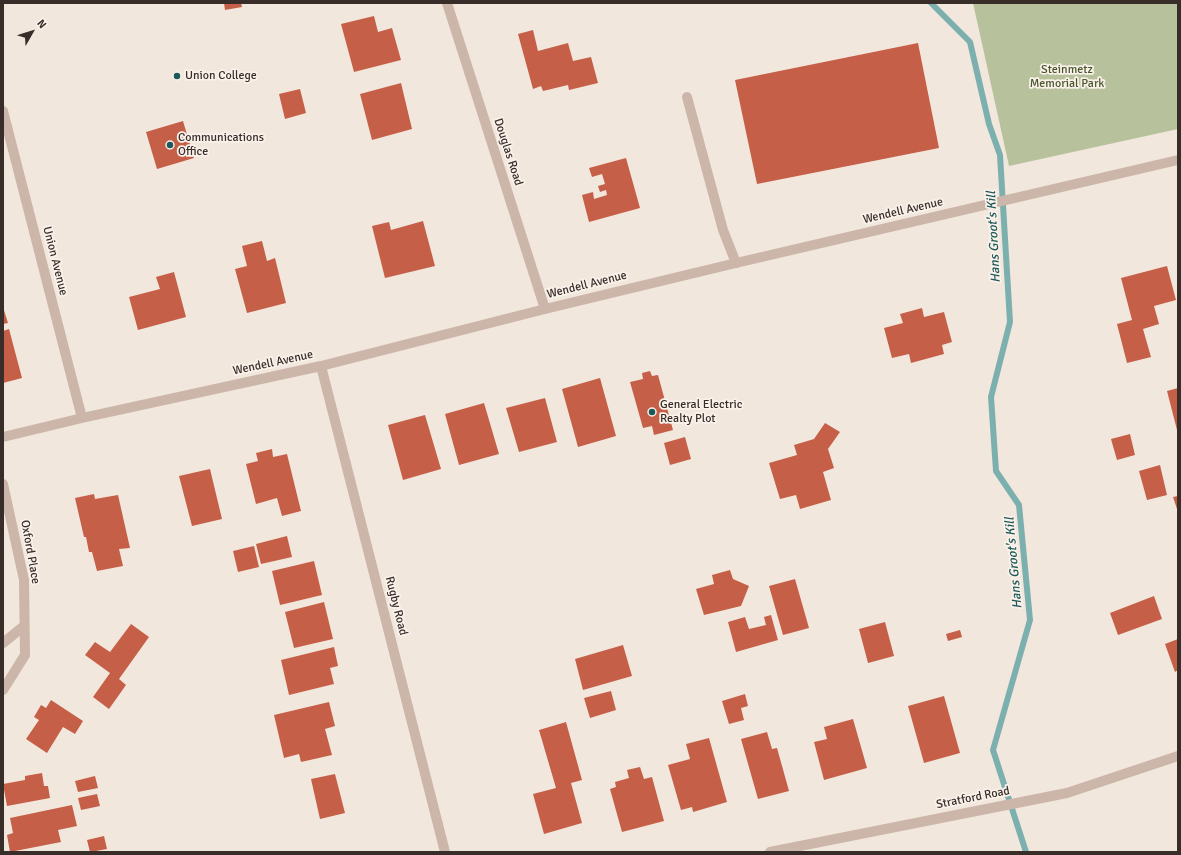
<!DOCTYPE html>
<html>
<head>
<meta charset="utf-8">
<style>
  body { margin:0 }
  #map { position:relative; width:1181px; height:855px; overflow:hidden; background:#f2e7dd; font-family:Signika,sans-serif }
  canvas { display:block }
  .frame { position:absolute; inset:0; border:4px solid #382d29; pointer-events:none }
  .north { position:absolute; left:12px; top:12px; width:40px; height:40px; -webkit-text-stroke:3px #faf2ea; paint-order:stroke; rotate:51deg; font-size:11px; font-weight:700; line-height:16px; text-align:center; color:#382d29 }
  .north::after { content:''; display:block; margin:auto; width:14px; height:18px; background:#382d29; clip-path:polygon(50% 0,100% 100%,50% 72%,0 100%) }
</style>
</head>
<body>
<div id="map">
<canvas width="1181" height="855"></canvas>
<div class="frame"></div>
<div class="north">N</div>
</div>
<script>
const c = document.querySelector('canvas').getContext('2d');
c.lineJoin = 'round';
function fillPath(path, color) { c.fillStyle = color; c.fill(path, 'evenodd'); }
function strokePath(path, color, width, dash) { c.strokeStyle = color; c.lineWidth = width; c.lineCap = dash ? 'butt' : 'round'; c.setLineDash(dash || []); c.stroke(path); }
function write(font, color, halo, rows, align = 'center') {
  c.font = font + ' Signika,sans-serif'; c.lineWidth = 3.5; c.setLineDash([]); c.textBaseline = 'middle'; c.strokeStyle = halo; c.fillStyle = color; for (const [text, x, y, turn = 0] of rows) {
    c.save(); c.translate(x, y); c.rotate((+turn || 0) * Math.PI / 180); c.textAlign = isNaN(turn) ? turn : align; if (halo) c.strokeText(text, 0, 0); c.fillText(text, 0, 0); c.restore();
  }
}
const green = new Path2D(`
  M 973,3 L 1178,3 L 1178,129 L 1009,166 Z`);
const stream = new Path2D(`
  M 931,3 L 970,42 L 989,124 L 1000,155 L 1010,322 L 991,397 L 996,471 L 1019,505 L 1030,620 L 993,750 L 1026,852`);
const building = new Path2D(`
  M 224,3 L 241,3 L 242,7 L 225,10 Z
  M 374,16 L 378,32 L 392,28 L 401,60 L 354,72 L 341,24 Z
  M 533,30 L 538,51 L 568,43 L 573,61 L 591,57 L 598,83 L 569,90 L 568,85 L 543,91 L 541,86 L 533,89 L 518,34 Z
  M 918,43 L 939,148 L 757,184 L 735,80 Z
  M 401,83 L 412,129 L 372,140 L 360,94 Z
  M 300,89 L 306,113 L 285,119 L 279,94 Z
  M 183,121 L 194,158 L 157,169 L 146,132 Z
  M 626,158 L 640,208 L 589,222 L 582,195 L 593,192 L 594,199 L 607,195 L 606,190 L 600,192 L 598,186 L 605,184 L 602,174 L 592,177 L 589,168 Z
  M 423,221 L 435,266 L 385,278 L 372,226 L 389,222 L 391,230 Z
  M 262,241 L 267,261 L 275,258 L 286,303 L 247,313 L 235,269 L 247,266 L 242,246 Z
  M 1167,266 L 1176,300 L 1154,306 L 1159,324 L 1143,329 L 1151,357 L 1127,363 L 1117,324 L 1132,320 L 1121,278 Z
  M 174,272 L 186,317 L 138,330 L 129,297 L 160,289 L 156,277 Z
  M 3,307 L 8,323 L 3,324 Z
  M 922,308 L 924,317 L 944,312 L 952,342 L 942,345 L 944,354 L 911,363 L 909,354 L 892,358 L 884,328 L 903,323 L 900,314 Z
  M 9,329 L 22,378 L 3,383 L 3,331 Z
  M 650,371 L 652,376 L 658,375 L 673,430 L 654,435 L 652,426 L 643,428 L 630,382 L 643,379 L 642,373 Z
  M 600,378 L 616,436 L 578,447 L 562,389 Z
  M 1178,388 L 1178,430 L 1177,430 L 1167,391 Z
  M 545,398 L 557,442 L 519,452 L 506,408 Z
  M 484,403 L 499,454 L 459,465 L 445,414 Z
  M 425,415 L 441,469 L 403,480 L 388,425 Z
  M 825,423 L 840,432 L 828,449 L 834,468 L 823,472 L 831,500 L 800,509 L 796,495 L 780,499 L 769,463 L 797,455 L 794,445 L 814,439 Z
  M 1130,434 L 1135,455 L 1117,460 L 1111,439 Z
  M 685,437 L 691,459 L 670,465 L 664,443 Z
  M 272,449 L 273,457 L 287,454 L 301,511 L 282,516 L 277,498 L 256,504 L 246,464 L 258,461 L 256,453 Z
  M 1160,465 L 1167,495 L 1147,500 L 1139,471 Z
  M 210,469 L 222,519 L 192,526 L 179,476 Z
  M 94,494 L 95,499 L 118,495 L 130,548 L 119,549 L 123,566 L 97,571 L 92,552 L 89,552 L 86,537 L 84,537 L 75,498 Z
  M 1178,496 L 1178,512 L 1173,497 Z
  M 287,536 L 292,557 L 261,564 L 256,544 Z
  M 254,546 L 259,567 L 238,572 L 233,551 Z
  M 314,561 L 322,595 L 280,605 L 272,571 Z
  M 730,570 L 733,579 L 749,586 L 741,606 L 704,615 L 696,589 L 714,584 L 712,575 Z
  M 795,579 L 809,628 L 783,635 L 769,586 Z
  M 1154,596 L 1162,619 L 1118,635 L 1110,613 Z
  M 324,602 L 333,639 L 294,648 L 285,612 Z
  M 771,615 L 778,640 L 736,652 L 728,622 L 745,617 L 749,629 L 766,625 L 764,617 Z
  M 885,622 L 894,656 L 868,663 L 859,629 Z
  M 131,624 L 149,637 L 119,679 L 126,685 L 109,709 L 93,697 L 110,673 L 85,655 L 95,642 L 110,652 Z
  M 960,630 L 962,637 L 948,641 L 946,634 Z
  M 1178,639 L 1178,670 L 1175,672 L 1165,644 Z
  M 623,645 L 632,676 L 583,690 L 575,659 Z
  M 334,647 L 338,666 L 330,668 L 334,684 L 289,695 L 281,660 Z
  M 611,691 L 616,710 L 590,718 L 584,698 Z
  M 745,694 L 748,706 L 741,708 L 744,720 L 729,724 L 722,701 Z
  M 944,696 L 960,753 L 924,763 L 908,706 Z
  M 51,700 L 83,721 L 75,734 L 63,727 L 47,753 L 26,739 L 39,720 L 34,717 L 41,705 L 46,708 Z
  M 329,702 L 335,726 L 325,729 L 332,755 L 301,762 L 299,754 L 284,758 L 274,715 Z
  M 853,719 L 867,768 L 824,780 L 814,742 L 827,739 L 824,727 Z
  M 566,722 L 582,780 L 571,783 L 582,823 L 544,834 L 533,794 L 556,788 L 539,730 Z
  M 767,732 L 772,749 L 777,748 L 789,791 L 758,799 L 741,739 Z
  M 709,738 L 727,802 L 693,812 L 692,807 L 681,810 L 668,765 L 690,759 L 686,744 Z
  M 640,767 L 644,779 L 652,777 L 664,821 L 622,832 L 610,789 L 616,787 L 615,782 L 629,778 L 627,770 Z
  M 42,773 L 44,786 L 48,786 L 50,798 L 7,806 L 3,784 L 25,780 L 25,776 Z
  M 335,774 L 345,813 L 320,819 L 311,779 Z
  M 95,776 L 98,788 L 78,792 L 75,781 Z
  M 97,794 L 100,806 L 81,810 L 78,798 Z
  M 72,805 L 77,826 L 58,830 L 61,842 L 10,852 L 7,835 L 13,833 L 10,818 Z
  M 104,836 L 107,849 L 90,852 L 87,840 Z`);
const service = new Path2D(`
  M 687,97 L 723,230 L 736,263`);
const minor = new Path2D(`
  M 447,3 L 545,309
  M 3,111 L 82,418
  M 321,366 L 445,852
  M 3,437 L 82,418 L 321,366 L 545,309 L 736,263 L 1178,160
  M 3,484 L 24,580 L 25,655 L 3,690
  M 3,643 L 24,626
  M 770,852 L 1067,793 L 1178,756`);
const markers = [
  [177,76,4,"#1e595a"],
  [170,145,4,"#1e595a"],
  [652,412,4,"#1e595a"]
];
const parkNames = [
  ["Steinmetz",1067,70],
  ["Memorial Park",1067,84]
];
const poiNames = [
  ["Union College",185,76],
  ["Communications",178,138],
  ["Office",178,152],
  ["General Electric",660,405],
  ["Realty Plot",660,419]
];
const streetNames = [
  ["Douglas Road",508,152,72],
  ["Wendell Avenue",903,211,-13],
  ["Union Avenue",55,261,76],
  ["Wendell Avenue",587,285,-14],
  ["Wendell Avenue",273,363,-12],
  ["Oxford Place",30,552,80],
  ["Rugby Road",396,606,76],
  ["Stratford Road",973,798,-11]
];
const waterNames = [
  ["Hans Groot's Kill",994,237,-93],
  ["Hans Groot's Kill",1014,563,-95]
];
fillPath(green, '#b7c29d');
strokePath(stream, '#7cb0af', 6);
fillPath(building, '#c65f47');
strokePath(service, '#cbb6a9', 10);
strokePath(minor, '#cbb6a9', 10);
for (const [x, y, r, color] of markers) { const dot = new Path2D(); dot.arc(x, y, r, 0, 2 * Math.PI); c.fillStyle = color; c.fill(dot); strokePath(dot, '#faf2ea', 1.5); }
write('12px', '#49562c', '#faf2ea', parkNames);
write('12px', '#382d29', '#faf2ea', poiNames, 'left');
write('12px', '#382d29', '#faf2ea', streetNames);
write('italic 13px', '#1e595a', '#faf2ea', waterNames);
</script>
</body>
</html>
